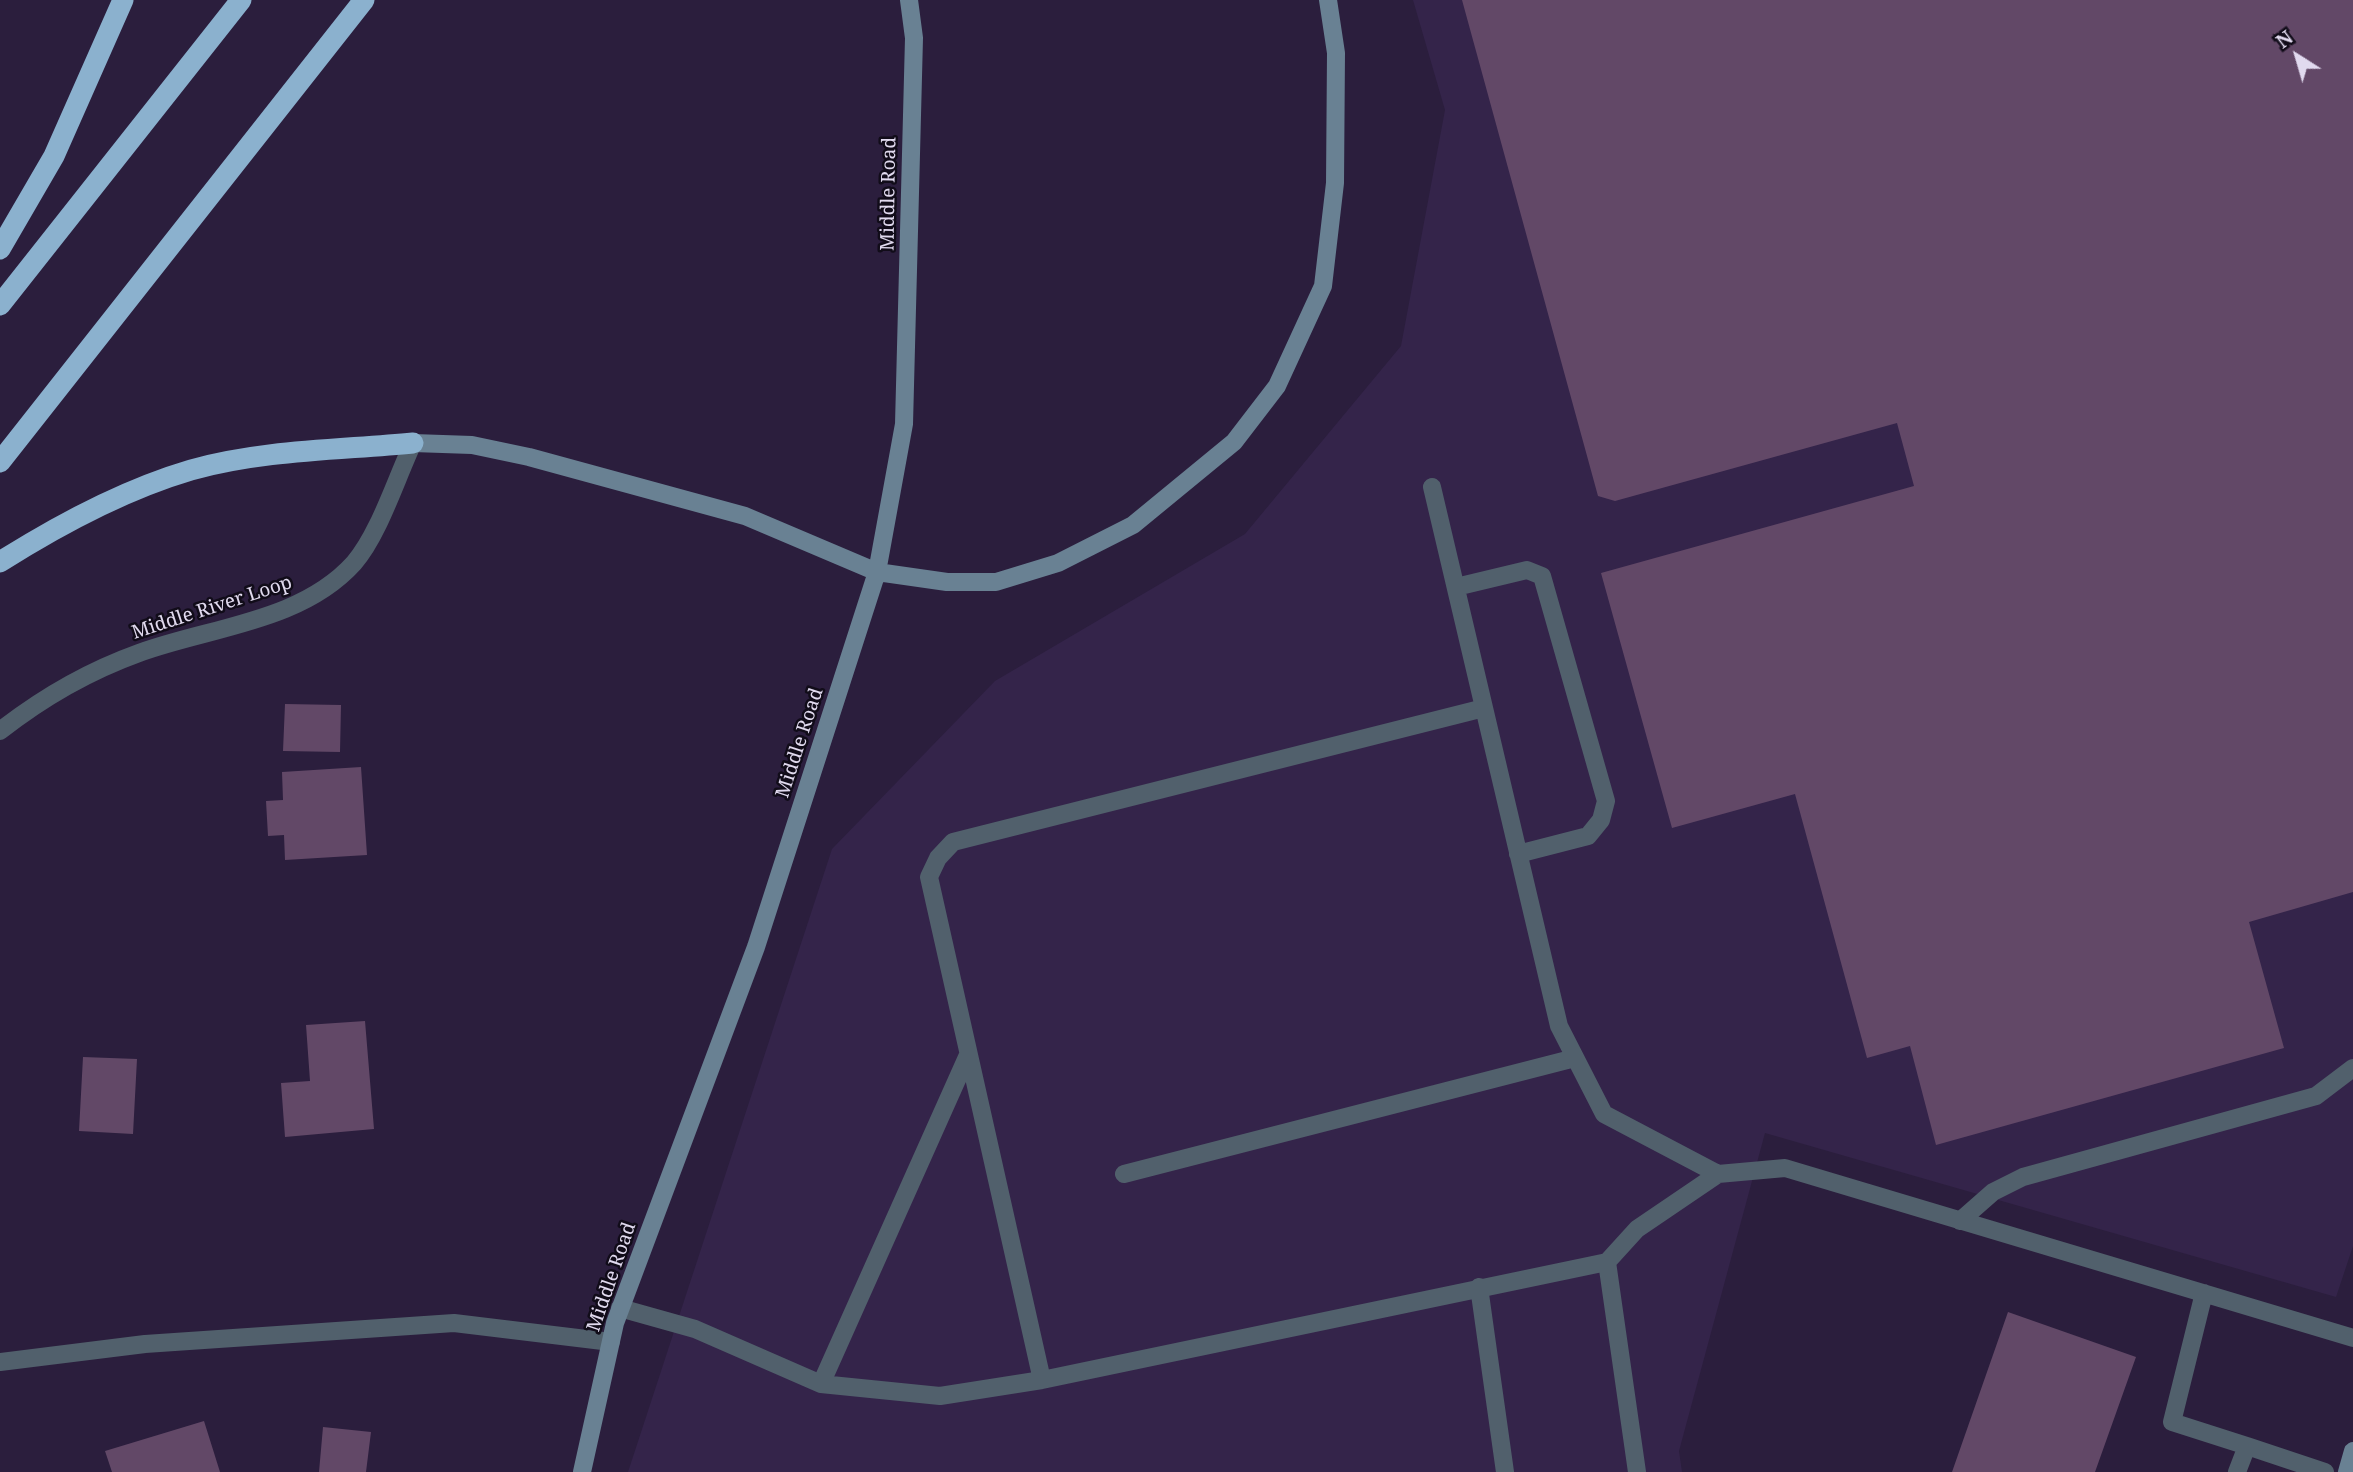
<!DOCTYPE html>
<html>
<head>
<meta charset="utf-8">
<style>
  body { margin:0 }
  #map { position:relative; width:2353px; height:1472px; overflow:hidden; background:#2b1e3d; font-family:"Noto Serif",serif }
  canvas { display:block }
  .north { position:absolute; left:2262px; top:21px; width:70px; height:70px; -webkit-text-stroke:5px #110c19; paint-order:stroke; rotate:323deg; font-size:19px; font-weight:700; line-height:28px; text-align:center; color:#e1daef }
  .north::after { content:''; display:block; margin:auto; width:24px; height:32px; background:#e1daef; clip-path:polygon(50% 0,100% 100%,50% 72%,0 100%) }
</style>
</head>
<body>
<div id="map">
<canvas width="2353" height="1472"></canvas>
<div class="north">N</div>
</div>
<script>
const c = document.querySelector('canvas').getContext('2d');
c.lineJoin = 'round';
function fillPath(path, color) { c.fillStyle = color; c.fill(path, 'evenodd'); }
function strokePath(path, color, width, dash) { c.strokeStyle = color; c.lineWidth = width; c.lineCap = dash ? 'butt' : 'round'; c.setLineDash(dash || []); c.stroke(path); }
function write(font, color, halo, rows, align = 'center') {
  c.font = font + ' "Noto Serif",serif'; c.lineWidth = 5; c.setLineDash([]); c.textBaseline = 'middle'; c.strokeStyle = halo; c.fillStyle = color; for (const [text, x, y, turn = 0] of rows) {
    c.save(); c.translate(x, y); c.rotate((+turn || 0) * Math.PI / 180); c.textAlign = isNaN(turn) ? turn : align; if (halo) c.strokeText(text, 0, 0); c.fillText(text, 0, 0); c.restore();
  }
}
const built = new Path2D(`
  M 1413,0 L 2353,0 L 2353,1246 L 2336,1297 L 1765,1133 L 1679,1451 L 1682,1472 L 628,1472 L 832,849 L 995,681 L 1245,534 L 1401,346 L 1445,110 Z`);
const building = new Path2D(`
  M 1462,0 L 2353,0 L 2353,892 L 2249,922 L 2284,1048 L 1936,1145 L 1910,1046 L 1867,1058 L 1795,794 L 1672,828 L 1601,573 L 1914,486 L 1897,423 L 1615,501 L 1598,496 Z
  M 285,704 L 341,705 L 340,752 L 283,751 Z
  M 361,767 L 367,855 L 285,860 L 284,835 L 268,836 L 266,801 L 283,800 L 282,772 Z
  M 365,1021 L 374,1129 L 285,1137 L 281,1083 L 310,1081 L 306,1025 Z
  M 83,1057 L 137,1059 L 133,1134 L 79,1131 Z
  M 2008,1312 L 2136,1357 L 2095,1472 L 1952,1472 Z
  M 204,1421 L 220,1472 L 112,1472 L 105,1451 Z
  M 323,1427 L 371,1432 L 366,1472 L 319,1472 Z`);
const lane = new Path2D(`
  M 1432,487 L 1559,1026 L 1604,1114 L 1718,1174
  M 1456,587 L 1527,570 L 1542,576 L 1606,801 L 1601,820 L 1588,836 L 1518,854
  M 1124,1174 L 1575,1058
  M 1960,1221 L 1993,1192 L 2023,1177 L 2316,1096 L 2353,1068
  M 1607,1262 L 1637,1472
  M 1479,1287 L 1505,1472
  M 2204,1293 L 2172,1422 L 2247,1446
  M 620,1308 L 695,1329 L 821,1384 L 940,1396 L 1042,1380 L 1607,1262 L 1637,1229 L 1718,1174 L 1785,1168 L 2353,1338
  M 0,1362 L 145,1344 L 454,1323 L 611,1342
  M 1042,1380 L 929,877 L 938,858 L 953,842 L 1484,708
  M 821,1384 L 968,1055
  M 2237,1472 L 2247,1446 L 2325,1472`);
const street = new Path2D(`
  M 0,731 C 42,698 89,671 139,653 C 210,627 301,622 354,563 C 379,534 396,479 413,443`);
const secondary = new Path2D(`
  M 413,443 L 472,445 L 529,457 L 745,516 L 877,572 L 947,582 L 996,582 L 1058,563 L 1133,525 L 1234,442 L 1277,386 L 1323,286 L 1335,183 L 1336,53 L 1328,0
  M 582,1472 L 615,1323 L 756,947 L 877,572 L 904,424 L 914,38 L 909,0
  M 2347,1472 L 2353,1451`);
const highway = new Path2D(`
  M 0,249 L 54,156 L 123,0
  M 0,305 L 241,0
  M 0,462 L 364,0
  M 0,562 C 60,524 123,490 191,470 C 262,450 340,450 413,443`);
const streetNames = [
  ["Middle Road",889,194,-89],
  ["Middle River Loop",212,608,-18],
  ["Middle Road",800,743,-72],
  ["Middle Road",612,1277,-71]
];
fillPath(built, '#34244a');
fillPath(building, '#624867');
strokePath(lane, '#51606c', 18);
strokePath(street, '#51606c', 18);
strokePath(secondary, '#698193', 18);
strokePath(highway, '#8bb1ce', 21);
write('19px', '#e1daef', '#110c19', streetNames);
</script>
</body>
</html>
